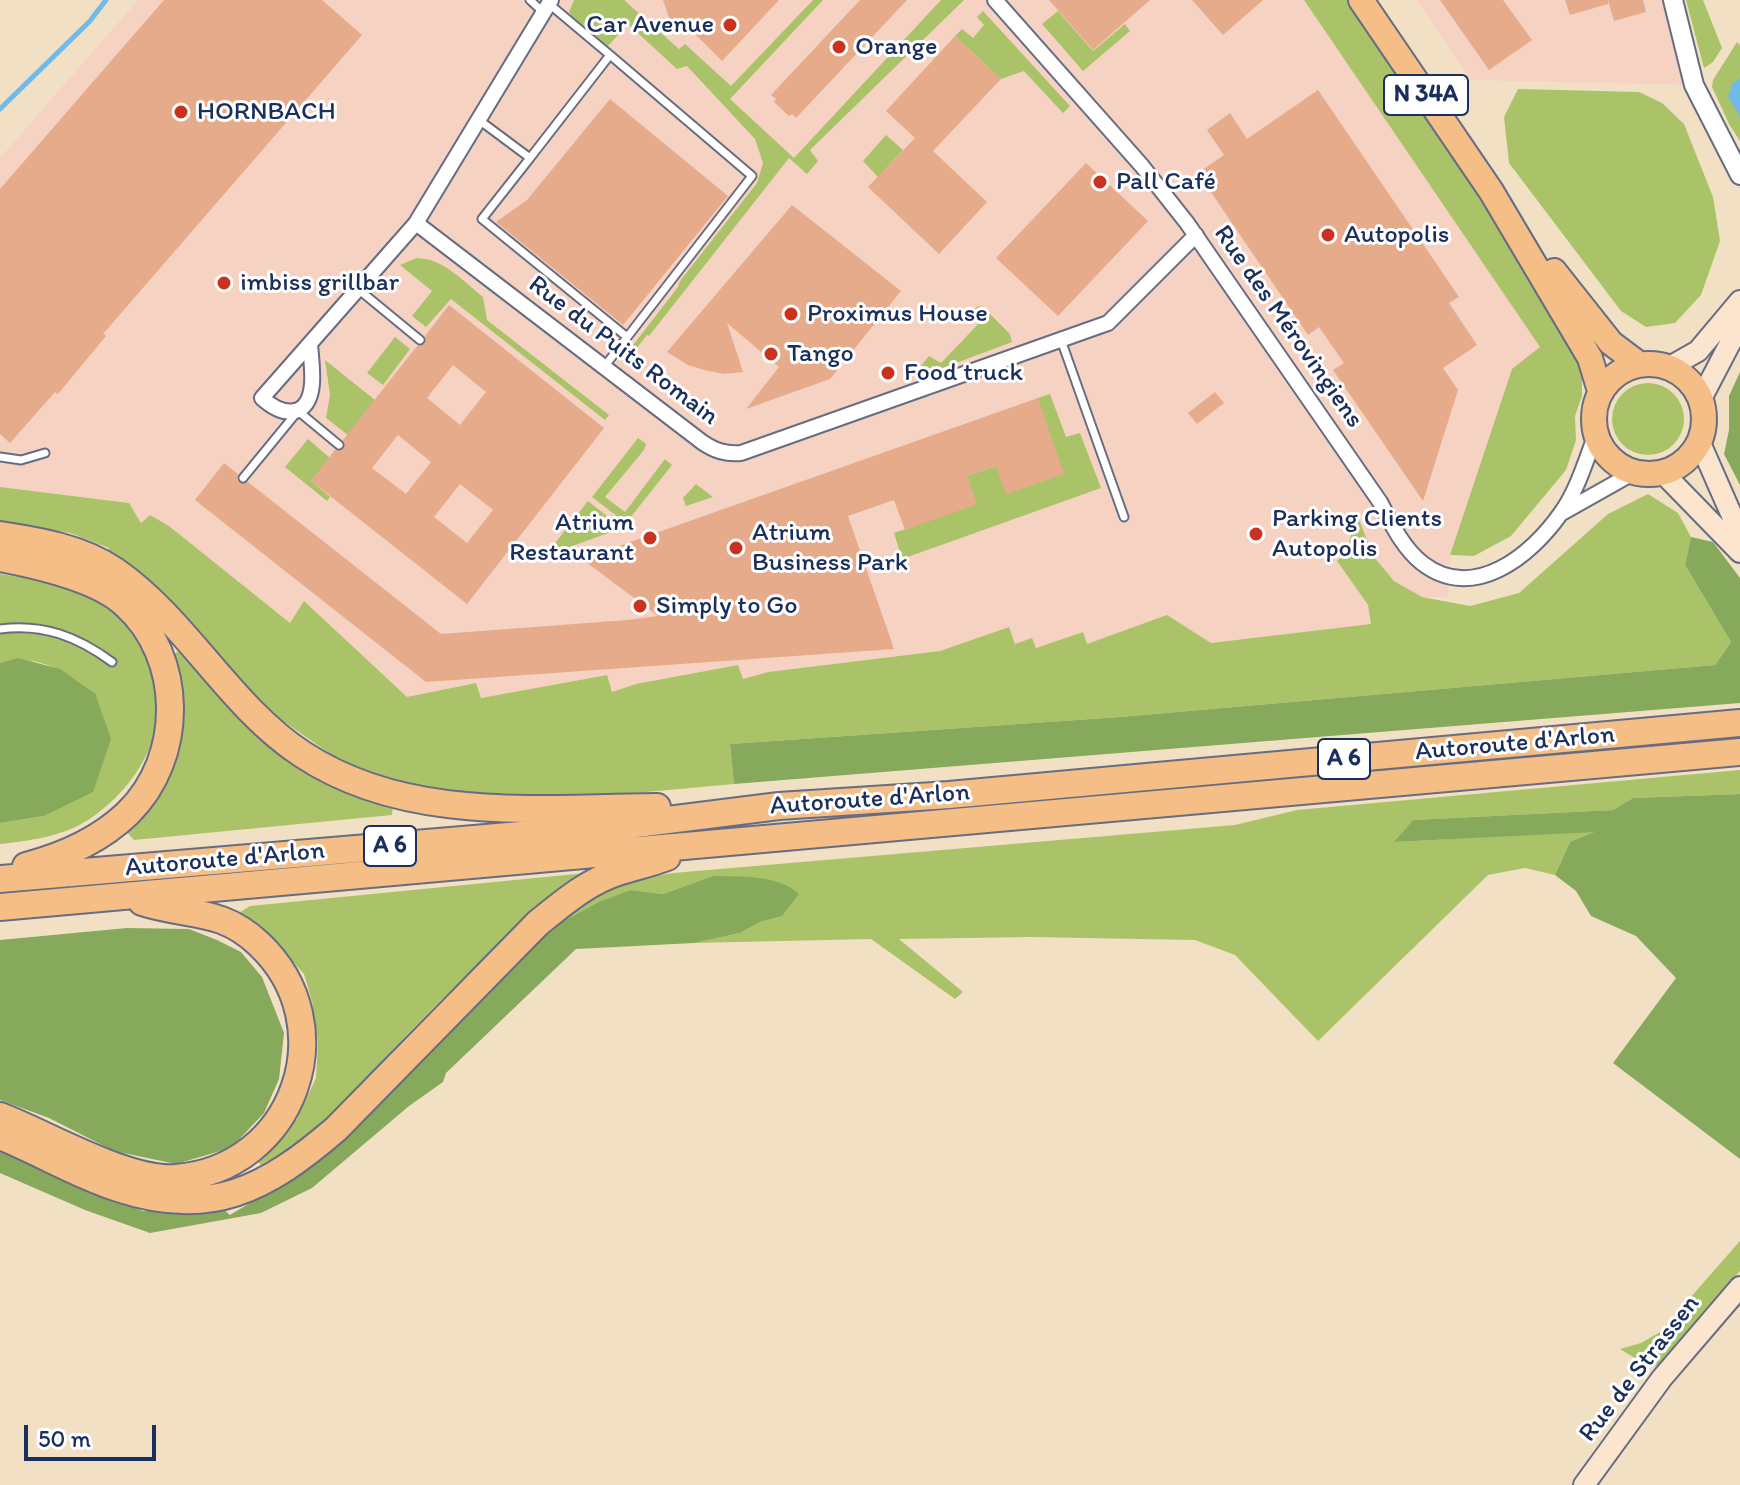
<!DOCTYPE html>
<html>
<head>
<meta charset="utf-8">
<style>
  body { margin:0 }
  #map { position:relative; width:1740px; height:1485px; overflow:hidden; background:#f2e0c4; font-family:Itim,sans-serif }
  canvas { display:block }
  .scale { position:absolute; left:24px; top:1425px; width:132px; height:36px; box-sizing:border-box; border:4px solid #1b2f5e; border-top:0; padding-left:10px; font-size:24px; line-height:28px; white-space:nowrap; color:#1b2f5e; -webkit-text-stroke:6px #fff; paint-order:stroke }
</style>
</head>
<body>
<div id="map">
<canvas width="1740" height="1485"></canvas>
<div class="scale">50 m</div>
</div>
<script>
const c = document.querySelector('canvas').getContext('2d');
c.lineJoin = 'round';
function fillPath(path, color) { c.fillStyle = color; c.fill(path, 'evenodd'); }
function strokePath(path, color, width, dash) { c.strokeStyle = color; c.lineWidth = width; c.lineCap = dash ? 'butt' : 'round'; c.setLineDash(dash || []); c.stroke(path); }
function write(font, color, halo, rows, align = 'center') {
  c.font = font + ' Itim,sans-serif'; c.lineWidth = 6; c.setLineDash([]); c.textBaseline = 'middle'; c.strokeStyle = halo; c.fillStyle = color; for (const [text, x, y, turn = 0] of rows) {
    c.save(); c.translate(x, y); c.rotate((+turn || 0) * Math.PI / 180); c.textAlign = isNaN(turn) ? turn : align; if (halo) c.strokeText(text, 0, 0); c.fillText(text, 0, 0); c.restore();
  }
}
const built = new Path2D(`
  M 138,0 L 1304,0 L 1541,347 L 1450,555 L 1448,597 L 1422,597 L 1394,581 L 1374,557 L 1358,517 L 1346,554 L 1337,562 L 1368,605 L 1372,624 L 1211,643 L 1167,616 L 1087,644 L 1082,632 L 1035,649 L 1015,644 L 1009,627 L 940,651 L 768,672 L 743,680 L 737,665 L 636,684 L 612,692 L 606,675 L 480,698 L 475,683 L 407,698 L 305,602 L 290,623 L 169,526 L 150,515 L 141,523 L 129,503 L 0,487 L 0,158 Z
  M 1417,0 L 1673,0 L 1694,85 L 1471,80 Z`);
const green = new Path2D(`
  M 574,0 L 624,0 L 679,49 L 685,44 L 731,86 L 813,0 L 823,0 L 730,99 L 794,158 L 941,0 L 964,0 L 810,150 L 818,161 L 807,174 L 789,158 L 649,336 L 647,335 L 631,355 L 627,365 L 627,353 L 678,287 L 680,281 L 757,183 L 763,163 L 755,139 L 687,66 L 677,69 L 628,24 L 608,46 L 572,16 L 569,12 Z
  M 1304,0 L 1349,0 L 1519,248 L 1578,357 L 1582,375 L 1582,396 L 1575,416 L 1576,440 L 1566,470 L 1511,536 L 1474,556 L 1450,555 L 1512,369 L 1540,347 Z
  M 1686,0 L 1703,0 L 1722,48 L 1713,62 L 1704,68 Z
  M 983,11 L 1070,106 L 1063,113 L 1024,71 L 1001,79 L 955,36 L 962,29 L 973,38 L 984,25 L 977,17 Z
  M 1058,11 L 1093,51 L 1125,24 L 1130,31 L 1083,71 L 1042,24 Z
  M 1737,42 L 1740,45 L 1740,141 L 1729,124 L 1712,87 L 1713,80 Z
  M 1518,89 L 1639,92 L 1662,103 L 1684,124 L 1713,197 L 1720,241 L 1701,295 L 1675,323 L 1646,327 L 1621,311 L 1509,163 L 1504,117 Z
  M 886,135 L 903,150 L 878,177 L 863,161 Z
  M 417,258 C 444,259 463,281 483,297 L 487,320 L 609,415 L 605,420 L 451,299 L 426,327 L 412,316 L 432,291 L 400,265 Z
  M 979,306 L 984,308 L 1010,334 L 1012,342 L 924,375 L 921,366 L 929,356 L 941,363 L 983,319 L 974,309 Z
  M 395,337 L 410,349 L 383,385 L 367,373 Z
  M 325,360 L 375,400 L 348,435 L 326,418 L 330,395 Z
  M1612 419a36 36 0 1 1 72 0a36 36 0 1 1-72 0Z
  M 1050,394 L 1066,437 L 1080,433 L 1101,488 L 902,559 L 894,533 L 976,504 L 967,476 L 996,466 L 1038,398 Z
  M 638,438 L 646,444 L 644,450 L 605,497 L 625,512 L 665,459 L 672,465 L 626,523 L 592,497 Z
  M 308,439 L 330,458 L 311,481 L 330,497 L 327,501 L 285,467 Z
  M 696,484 L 713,497 L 686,506 L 683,498 Z
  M 0,487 L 129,503 L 141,523 L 150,515 L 169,526 L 290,623 L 304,601 L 407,697 L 476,683 L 481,698 L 607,675 L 612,692 L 636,684 L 738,665 L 743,679 L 768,672 L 940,651 L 1009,627 L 1015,644 L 1032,638 L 1036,648 L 1083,632 L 1087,644 L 1167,615 L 1211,643 L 1371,624 L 1368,605 L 1337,561 L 1346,553 L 1357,515 L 1374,557 L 1394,581 L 1422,597 L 1470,606 L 1519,593 L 1608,514 L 1648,494 L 1678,513 L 1691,537 L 1685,565 L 1731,642 L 1715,665 L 1120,717 L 730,744 L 734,784 L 635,793 L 495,796 L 424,787 L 381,778 L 336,758 L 276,716 L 106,555 L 109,548 L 70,533 L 0,521 Z
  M 588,501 L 622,528 L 545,556 Z
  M 0,574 C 30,579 62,582 89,595 C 112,606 127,626 140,647 C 148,661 158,682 159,698 C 161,748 128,794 88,820 C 64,836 29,841 0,844 L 0,823 L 44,816 L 95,693 C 66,672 38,653 0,663 Z
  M 181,649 L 246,718 L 393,803 L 392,815 L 134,840 L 126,831 L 141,815 L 172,656 Z
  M 1740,770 L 1740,794 L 1633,798 L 1613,810 L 1413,820 L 1395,842 L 1597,831 L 1570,842 L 1555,875 L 1525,868 L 1488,875 L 1318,1041 L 1235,955 L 1195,940 L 1031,937 L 899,939 L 963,992 L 955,999 L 871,939 L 694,943 L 740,933 L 760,922 L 781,916 L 713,876 L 663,894 L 631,890 L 548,930 L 596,894 L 628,880 L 673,873 L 1235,825 L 1297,810 Z
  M 586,873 C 532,916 480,961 431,1010 C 377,1064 328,1129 261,1165 L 258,1162 L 297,1119 L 316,1078 L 318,1042 L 312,1001 L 304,974 L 270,936 L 237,914 L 250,906 Z
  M 1740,1241 L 1740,1271 L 1659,1365 L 1651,1368 L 1620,1349 L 1641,1343 L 1660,1332 Z`);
const forest = new Path2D(`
  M 1740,372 L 1740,485 L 1724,454 L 1729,430 L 1729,396 Z
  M 1691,537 L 1713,542 L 1740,578 L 1740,703 L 734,784 L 730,744 L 1120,717 L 1715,665 L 1731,642 L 1685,565 Z
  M 18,658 L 60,669 L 95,693 L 111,739 L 93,792 L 44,816 L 0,823 L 0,663 Z
  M 1740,794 L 1740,1159 L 1613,1063 L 1676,978 L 1636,936 L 1591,916 L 1576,891 L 1555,875 L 1570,842 L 1594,832 L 1394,842 L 1413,820 L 1613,810 L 1633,798 Z
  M 713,876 C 740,877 778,874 799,894 L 782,916 L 760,922 L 740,933 L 694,943 L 576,949 L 446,1073 L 443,1082 L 409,1106 L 312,1188 L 261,1213 L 150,1233 L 85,1210 L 0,1173 L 0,1152 L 143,1211 L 223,1209 L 230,1215 L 308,1168 L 377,1106 L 548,930 L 599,902 L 631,890 L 663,894 Z
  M 127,928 L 189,929 L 217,940 L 241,952 L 262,977 L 284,1033 L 279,1079 L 264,1113 L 231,1148 L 176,1164 L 114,1151 L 49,1118 L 0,1100 L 0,940 Z`);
const water = new Path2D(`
  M 1740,78 L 1740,117 L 1728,96 L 1732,84 Z`);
const stream = new Path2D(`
  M 0,109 L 90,21 L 106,0`);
const building = new Path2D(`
  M 164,0 L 322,0 L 362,35 L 103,334 L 106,336 L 58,394 L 55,392 L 10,443 L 0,434 L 0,189 Z
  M 663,0 L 779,0 L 722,61 L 687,26 L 674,32 Z
  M 860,0 L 907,0 L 796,118 L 792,114 L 789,116 L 774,102 L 776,99 L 771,95 Z
  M 1049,0 L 1150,0 L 1093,50 Z
  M 1192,0 L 1263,0 L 1223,35 Z
  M 1440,0 L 1503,0 L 1532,40 L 1489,70 Z
  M 1565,0 L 1608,0 L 1608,4 L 1570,15 Z
  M 1608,0 L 1643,0 L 1646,12 L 1614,21 Z
  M 955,36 L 1001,79 L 933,151 L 987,202 L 939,254 L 868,187 L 915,138 L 886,111 Z
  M 1318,90 L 1459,297 L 1449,303 L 1477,345 L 1443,368 L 1458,390 L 1423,501 L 1333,370 L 1344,363 L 1319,327 L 1308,335 L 1198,173 L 1224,155 L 1207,130 L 1230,113 L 1247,139 Z
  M 610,99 L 728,196 L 623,325 L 496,222 L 527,200 Z
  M 1086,163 L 1148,221 L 1058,316 L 996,258 Z
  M 792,205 L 901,291 L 830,379 L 746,409 L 779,367 L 727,323 L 743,372 L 724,374 L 704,370 L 688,365 L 667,352 Z
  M 449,305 L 604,428 L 467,604 L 311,481 L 335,450 L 344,448 L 343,440 L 417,346 L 425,343 L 425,336 ZM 453,365 L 486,392 L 460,425 L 427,398 ZM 398,435 L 431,462 L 406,494 L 372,468 ZM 460,484 L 493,510 L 467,543 L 434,517 Z
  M 1215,392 L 1224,403 L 1197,424 L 1188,413 Z
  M 1038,398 L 1064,474 L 1006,494 L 996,466 L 967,476 L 977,504 L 905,530 L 894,500 L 848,516 L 894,649 L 426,682 L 195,500 L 224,463 L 238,474 L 237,480 L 240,483 L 248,482 L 441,634 L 627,620 L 658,616 L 582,559 Z`);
const service = new Path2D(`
  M 530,0 L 543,12
  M 479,120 L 530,158 L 610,55 L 548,3
  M 530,158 L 482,219 L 627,337
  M 358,289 L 420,340
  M 1061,340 L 1124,517
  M 604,367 L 752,176 L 610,55
  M 0,457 L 21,460 L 45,453
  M 243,478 L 298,411 L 339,445
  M 0,629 C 43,623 78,637 112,662`);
const minor = new Path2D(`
  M 995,0 L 1142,166 L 1187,223 L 1380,502 C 1391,523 1403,548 1422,563 C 1473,603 1531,556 1561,513 C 1577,491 1586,460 1596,434
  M 416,223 L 702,442 C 715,451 725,454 741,453 L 1108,323 L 1196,235
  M 310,344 C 311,357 313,371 312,384 C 309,419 283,417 262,398 L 416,223 L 551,0
  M 1562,513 L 1633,473`);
const tertiary = new Path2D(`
  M 1673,0 L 1694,85 L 1740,175`);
const secondary = new Path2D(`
  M 1668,368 L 1698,351 L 1740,301
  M 1701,399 L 1740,324
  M 1700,443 L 1740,534
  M 1662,472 L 1740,552
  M 1584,1485 L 1662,1378 L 1740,1287`);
const primary = new Path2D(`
  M 1361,0 L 1491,191 L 1590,358 L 1600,391
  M 1554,271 L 1611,343 L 1639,364
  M1594 419a55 55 0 1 1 110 0a55 55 0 1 1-110 0Z`);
const motorway = new Path2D(`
  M 0,535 C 39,541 82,548 115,571 C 186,620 230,707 302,754 C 406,823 538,808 657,807
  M 0,558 C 37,565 97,578 125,604 C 184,657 185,757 128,813 C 100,840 64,856 26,866
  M 0,879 L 604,828 L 779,806 L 949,795 L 1740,723
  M 0,907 L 1740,752
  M 0,1116 C 47,1134 128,1182 176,1178 C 295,1169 345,1025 259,944 C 220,907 187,917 142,902
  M 0,1136 C 40,1152 77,1175 118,1188 C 211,1219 266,1189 336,1129 L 538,923 C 563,903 587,882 618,872 C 634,867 651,863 667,857`);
const markers = [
  [730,25,8,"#c8321e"],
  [839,47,8,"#c8321e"],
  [181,112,8,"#c8321e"],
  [1100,182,8,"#c8321e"],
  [1328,235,8,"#c8321e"],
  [224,283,8,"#c8321e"],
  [791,314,8,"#c8321e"],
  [771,354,8,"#c8321e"],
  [888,373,8,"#c8321e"],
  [1256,534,8,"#c8321e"],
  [650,538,8,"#c8321e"],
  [736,548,8,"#c8321e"],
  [640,606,8,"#c8321e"]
];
const shields = [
  [1426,95,84],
  [1344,759,52],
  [390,846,52]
];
const shieldNames = [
  ["N 34A",1426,95],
  ["A 6",1344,759],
  ["A 6",390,846]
];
const poiNames = [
  ["Car Avenue",714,25,"right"],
  ["Orange",855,47],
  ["HORNBACH",197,112],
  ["Pall Café",1116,182],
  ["Autopolis",1344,235],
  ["imbiss grillbar",240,283],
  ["Proximus House",807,314],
  ["Tango",787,354],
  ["Food truck",904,373],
  ["Parking Clients",1272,519],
  ["Autopolis",1272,549],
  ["Atrium",634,523,"right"],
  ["Restaurant",634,553,"right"],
  ["Atrium",752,533],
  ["Business Park",752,563],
  ["Simply to Go",656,606]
];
const streetNames = [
  ["Rue des Mérovingiens",1288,327,55],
  ["Rue du Puits Romain",623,351,37],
  ["Autoroute d'Arlon",1515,744,-5],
  ["Autoroute d'Arlon",870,800,-4],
  ["Autoroute d'Arlon",225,860,-5],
  ["Rue de Strassen",1640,1369,-52]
];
fillPath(built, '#f6d2c3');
fillPath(green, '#aac368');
fillPath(forest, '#87a95c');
fillPath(water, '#6fbae8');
strokePath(stream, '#6fbae8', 5);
fillPath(building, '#e5ab8b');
strokePath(service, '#666d82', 11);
strokePath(minor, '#666d82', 18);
strokePath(tertiary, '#666d82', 22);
strokePath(secondary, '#666d82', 24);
strokePath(primary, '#666d82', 28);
strokePath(motorway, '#666d82', 30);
strokePath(service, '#fff', 7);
strokePath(minor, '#fff', 14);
strokePath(tertiary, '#fff', 18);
strokePath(secondary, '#fbe5cf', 20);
strokePath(primary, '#f6be87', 24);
strokePath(motorway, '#f6be87', 26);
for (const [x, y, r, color] of markers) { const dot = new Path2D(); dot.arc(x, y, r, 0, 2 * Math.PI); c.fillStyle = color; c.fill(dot); strokePath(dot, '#fff', 3); }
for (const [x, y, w] of shields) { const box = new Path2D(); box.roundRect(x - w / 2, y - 20, w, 40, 6); c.fillStyle = '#fff'; c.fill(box); strokePath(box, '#1b2f5e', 2); }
write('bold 24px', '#1b2f5e', null, shieldNames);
write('26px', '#1b2f5e', '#fff', poiNames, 'left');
write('26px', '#1b2f5e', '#fff', streetNames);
</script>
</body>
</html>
